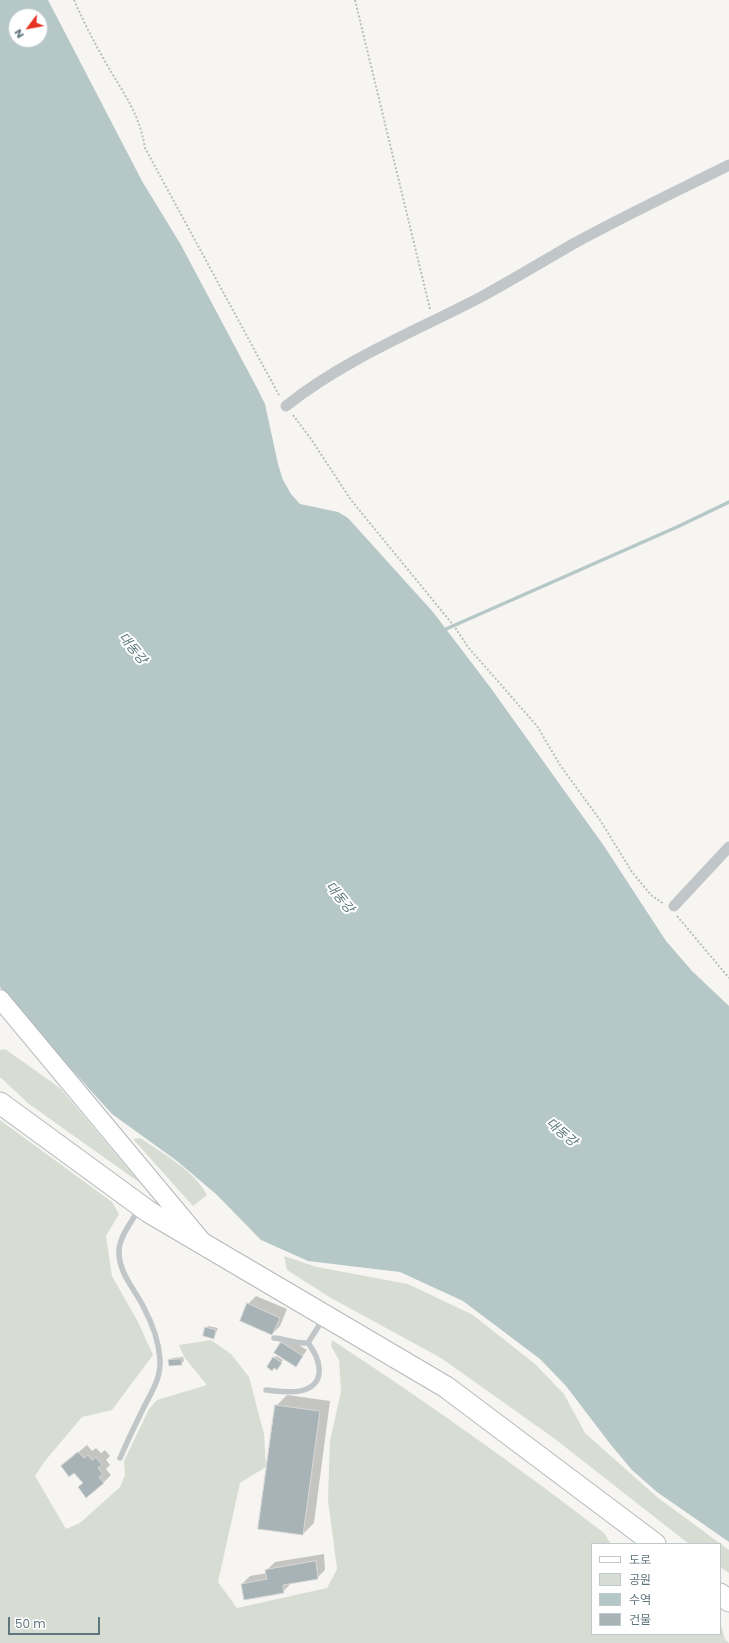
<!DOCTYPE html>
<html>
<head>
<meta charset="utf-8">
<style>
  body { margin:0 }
  #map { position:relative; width:729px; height:1643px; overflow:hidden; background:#f6f5f2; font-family:Poppins,"Noto Sans KR",sans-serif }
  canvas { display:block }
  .legend { position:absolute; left:591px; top:1543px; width:130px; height:92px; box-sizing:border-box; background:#fff; border:1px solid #bfc8cb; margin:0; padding:5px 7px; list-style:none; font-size:12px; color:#60767e }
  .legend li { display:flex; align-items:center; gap:8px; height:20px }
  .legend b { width:20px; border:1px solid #bfc8cb }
  .north { position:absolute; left:8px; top:8px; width:40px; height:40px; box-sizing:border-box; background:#fff; border:1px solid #bfc8cb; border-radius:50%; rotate:238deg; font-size:11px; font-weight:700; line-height:16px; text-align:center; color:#60767e }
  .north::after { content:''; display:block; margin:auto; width:14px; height:18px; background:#e73222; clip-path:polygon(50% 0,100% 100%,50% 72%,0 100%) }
  .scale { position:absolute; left:8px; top:1617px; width:92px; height:18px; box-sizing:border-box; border:2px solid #60767e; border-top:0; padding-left:5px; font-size:12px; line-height:14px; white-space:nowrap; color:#60767e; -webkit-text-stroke:3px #fff; paint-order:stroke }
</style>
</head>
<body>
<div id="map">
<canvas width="729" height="1643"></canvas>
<ul class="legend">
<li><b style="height:5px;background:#fff"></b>도로</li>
<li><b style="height:11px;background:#d8ddd3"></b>공원</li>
<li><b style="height:11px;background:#b6c7c8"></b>수역</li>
<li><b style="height:11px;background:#a7b3b6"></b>건물</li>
</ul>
<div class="north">N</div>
<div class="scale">50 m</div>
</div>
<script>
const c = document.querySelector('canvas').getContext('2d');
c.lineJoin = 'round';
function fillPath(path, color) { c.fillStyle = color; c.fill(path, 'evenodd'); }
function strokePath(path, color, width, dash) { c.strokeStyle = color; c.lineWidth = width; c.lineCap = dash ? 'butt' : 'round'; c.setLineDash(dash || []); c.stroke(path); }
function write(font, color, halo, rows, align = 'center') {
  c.font = font + ' Poppins,"Noto Sans KR",sans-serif'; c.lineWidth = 4; c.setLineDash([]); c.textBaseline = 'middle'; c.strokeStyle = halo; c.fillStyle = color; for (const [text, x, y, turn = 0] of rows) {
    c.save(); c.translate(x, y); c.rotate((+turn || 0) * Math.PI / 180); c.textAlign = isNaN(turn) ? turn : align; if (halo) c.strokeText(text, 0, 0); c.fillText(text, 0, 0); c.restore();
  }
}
const green = new Path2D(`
  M 5,1049 L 60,1088 L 140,1183 L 29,1104 L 0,1077 L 0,1050 Z
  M 0,1120 L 112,1202 L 119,1214 L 106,1236 L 112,1276 L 138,1322 L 153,1355 L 112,1410 L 82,1417 L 45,1461 L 35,1476 L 66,1529 L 80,1523 L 120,1487 L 125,1475 L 124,1461 L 149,1409 L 157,1400 L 207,1385 L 184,1357 L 179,1345 L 211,1340 L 231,1354 L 249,1377 L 264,1434 L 266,1467 L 240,1483 L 218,1582 L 237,1608 L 327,1588 L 337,1569 L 328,1500 L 330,1441 L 341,1391 L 339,1360 L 331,1346 L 332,1340 C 425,1401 516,1465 604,1533 L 611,1544 L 592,1544 L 592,1634 L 720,1634 L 720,1622 L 725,1639 L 729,1643 L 0,1643 Z
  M 140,1138 C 161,1152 196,1172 207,1195 L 193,1206 L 133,1139 Z
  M 284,1256 L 317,1267 L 408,1284 L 473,1315 L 535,1364 L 564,1394 L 585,1433 L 657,1497 L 729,1550 L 729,1573 L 720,1567 L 720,1544 L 689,1544 L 555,1439 L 441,1358 L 331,1298 L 287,1270 Z`);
const water = new Path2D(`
  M 0,0 L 48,0 L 142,181 L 181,245 L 257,388 L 265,404 L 278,464 L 283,480 L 291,494 L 300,504 L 338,512 L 348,518 L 433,612 L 490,687 L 604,846 L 666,941 L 692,971 L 729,1006 L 729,1542 L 657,1492 L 632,1470 L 611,1445 L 566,1386 L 540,1359 L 463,1301 L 400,1272 L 308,1261 L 261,1240 L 217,1195 L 177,1161 L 112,1114 L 54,1050 L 0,987 ZM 16,16 L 40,16 L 40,40 L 16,40 Z`);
const shadow = new Path2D(`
  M 256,1296 L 287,1309 L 280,1326 L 272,1334 L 248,1304 Z
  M 208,1326 L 218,1328 L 214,1338 L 206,1328 Z
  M 287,1338 L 307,1350 L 295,1366 L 282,1343 Z
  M 276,1356 L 283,1360 L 277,1369 L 274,1367 L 274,1358 Z
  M 183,1357 L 184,1361 L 181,1364 L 169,1360 L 172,1358 Z
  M 287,1395 L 330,1401 L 314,1523 L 303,1534 L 276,1406 Z
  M 87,1445 L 92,1451 L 96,1448 L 101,1453 L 105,1450 L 110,1456 L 106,1460 L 110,1465 L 106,1469 L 111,1475 L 103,1483 L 84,1483 L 74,1471 L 62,1466 Z
  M 324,1554 L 325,1570 L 317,1578 L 291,1583 L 283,1592 L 242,1584 L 250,1576 L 267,1573 L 267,1570 L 275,1562 Z`);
const stream = new Path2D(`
  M 446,629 L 677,527 L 729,502`);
const building = new Path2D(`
  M 247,1303 L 280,1318 L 272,1335 L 240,1321 Z
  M 205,1327 L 216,1330 L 214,1339 L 203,1336 Z
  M 281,1342 L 303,1356 L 296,1367 L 274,1353 Z
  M 273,1357 L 282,1363 L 277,1370 L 274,1368 L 272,1371 L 267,1367 Z
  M 181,1359 L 182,1365 L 169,1366 L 168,1360 Z
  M 275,1405 L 320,1411 L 303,1535 L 258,1529 Z
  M 78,1452 L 84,1458 L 88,1455 L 92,1460 L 96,1457 L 102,1465 L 98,1468 L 103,1474 L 99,1477 L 104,1483 L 86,1498 L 78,1487 L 83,1483 L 74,1473 L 69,1477 L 61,1466 Z
  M 316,1561 L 318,1579 L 283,1585 L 284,1593 L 244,1600 L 241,1584 L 267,1579 L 265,1570 Z`);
const path = new Path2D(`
  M 74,0 C 83,21 94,42 106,63 C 123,93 139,112 145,148 L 280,397
  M 355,0 L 430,309
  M 293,415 L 311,439 L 351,500 L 454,626 L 468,647 L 537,726 L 560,765 L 600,820 L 632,872 L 651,895 L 664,904
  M 677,916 L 729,978`);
const lane = new Path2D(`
  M 308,1343 L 323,1319
  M 266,1390 C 277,1391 293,1394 304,1390 C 328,1382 319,1357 308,1343 C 295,1344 286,1339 274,1338
  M 120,1458 C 127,1442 134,1427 142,1411 C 150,1394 161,1380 160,1360 C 159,1343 152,1323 144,1308 C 135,1289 118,1273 119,1250 C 120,1236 132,1221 139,1209`);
const street = new Path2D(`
  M 286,406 C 345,359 414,332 481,297 C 512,280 542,262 573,244 C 624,216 677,191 729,165
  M 674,906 L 729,847`);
const primary = new Path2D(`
  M 0,999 L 200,1239`);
const highway = new Path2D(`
  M 0,1103 L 149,1212 L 446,1387 L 655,1544
  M 720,1594 L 729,1601`);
const waterNames = [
  ["대동강",132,649,50],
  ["대동강",339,898,50],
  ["대동강",561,1133,40]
];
fillPath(green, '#d8ddd3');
fillPath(water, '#b6c7c8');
fillPath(shadow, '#0003');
strokePath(stream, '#b6c7c8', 3.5);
fillPath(building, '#a7b3b6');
strokePath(building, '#d7d7d5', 1);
strokePath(primary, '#b2b8bb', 20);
strokePath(highway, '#b4b9bb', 23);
strokePath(path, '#bbbec0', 2, [2, 2]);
strokePath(lane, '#c1c6c8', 5.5);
strokePath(street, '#c1c6c8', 11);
strokePath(primary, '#fff', 18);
strokePath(highway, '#fff', 21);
write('italic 13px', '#5a767a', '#fff', waterNames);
</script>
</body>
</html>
